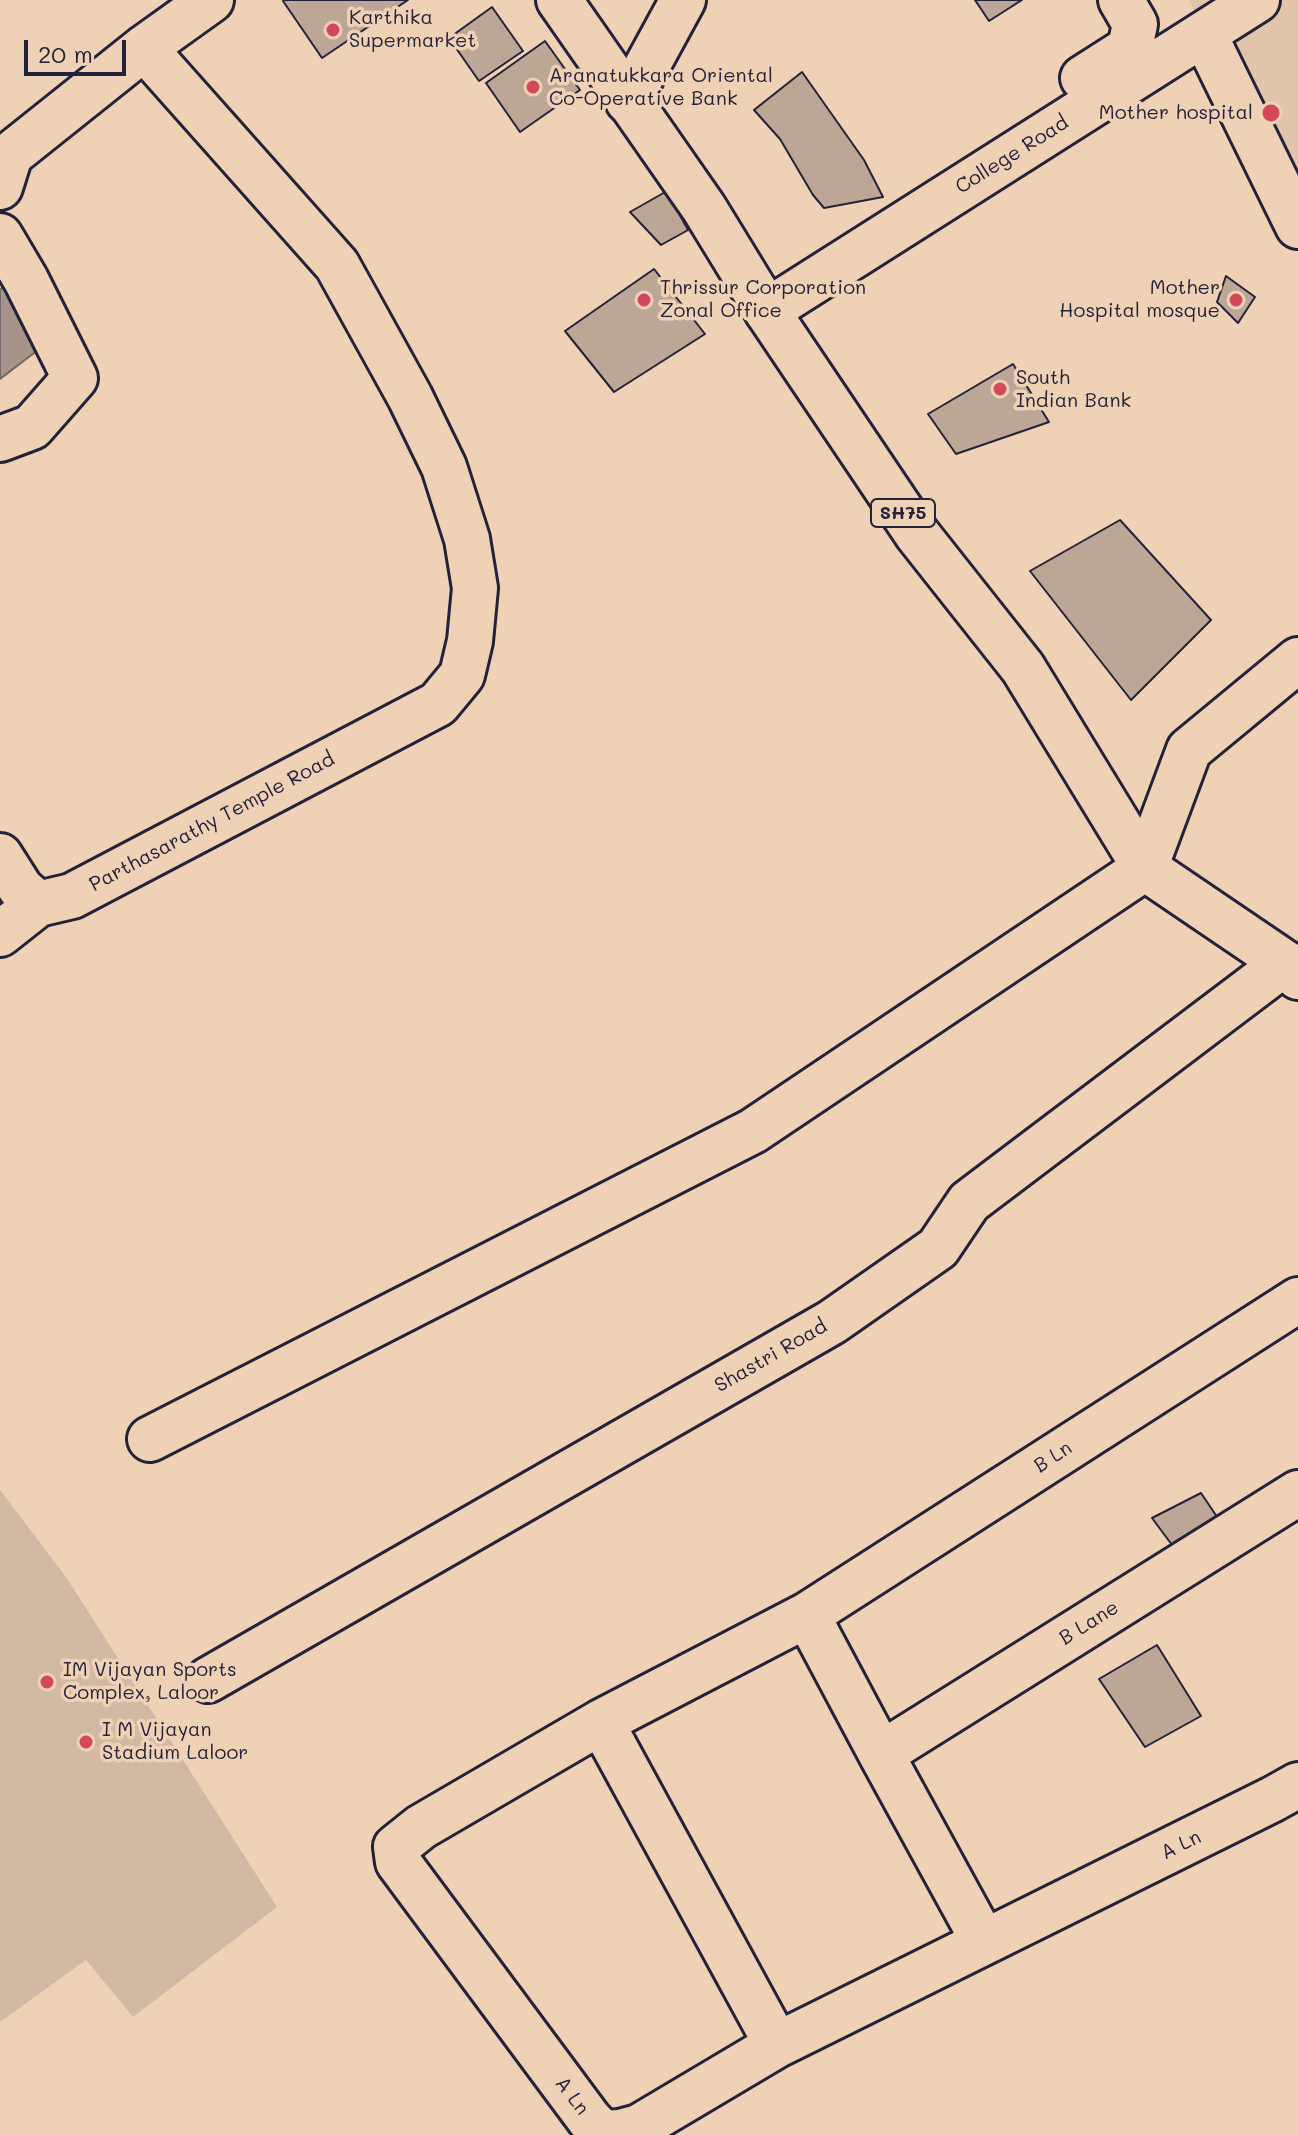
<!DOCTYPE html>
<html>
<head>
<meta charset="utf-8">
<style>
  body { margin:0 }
  #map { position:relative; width:1298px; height:2135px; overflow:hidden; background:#efd2b5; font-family:Mali,sans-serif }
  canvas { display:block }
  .scale { position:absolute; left:24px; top:40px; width:102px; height:36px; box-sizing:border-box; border:4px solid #22223b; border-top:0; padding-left:10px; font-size:24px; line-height:28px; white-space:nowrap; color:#22223b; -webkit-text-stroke:6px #efd2b5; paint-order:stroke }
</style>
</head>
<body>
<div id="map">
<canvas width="1298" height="2135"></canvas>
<div class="scale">20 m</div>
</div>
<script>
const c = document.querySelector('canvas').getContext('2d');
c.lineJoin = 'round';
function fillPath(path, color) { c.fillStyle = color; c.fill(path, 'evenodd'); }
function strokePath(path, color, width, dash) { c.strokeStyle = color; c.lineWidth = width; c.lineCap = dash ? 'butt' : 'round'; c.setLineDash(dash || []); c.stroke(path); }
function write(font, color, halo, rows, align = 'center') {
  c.font = font + ' Mali,sans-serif'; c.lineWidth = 7; c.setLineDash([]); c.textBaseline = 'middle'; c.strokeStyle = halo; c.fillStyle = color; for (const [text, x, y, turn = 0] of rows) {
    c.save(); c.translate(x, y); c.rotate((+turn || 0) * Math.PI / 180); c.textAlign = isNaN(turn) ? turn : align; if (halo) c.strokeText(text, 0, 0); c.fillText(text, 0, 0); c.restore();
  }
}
const built = new Path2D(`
  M 1189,0 L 1298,0 L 1298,226 Z`);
const green = new Path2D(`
  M 0,1490 L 66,1577 L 277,1907 L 133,2017 L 86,1960 L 0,2022 Z`);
const water = new Path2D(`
  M 4,287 L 38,350 L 0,379 L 0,289 Z`);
const building = new Path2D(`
  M 284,0 L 408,0 L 322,58 L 283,1 Z
  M 975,0 L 1022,0 L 989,21 Z
  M 492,7 L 523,51 L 479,81 L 449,38 Z
  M 545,41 L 580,90 L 520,132 L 486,83 Z
  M 802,72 L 864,160 L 883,197 L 824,208 L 813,195 L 780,139 L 754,110 Z
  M 667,191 L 688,230 L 661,245 L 630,212 Z
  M 654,269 L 705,334 L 614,392 L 565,331 Z
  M 1226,276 L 1255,297 L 1238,323 L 1217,302 Z
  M 1013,364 L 1049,422 L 956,454 L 928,414 Z
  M 1120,520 L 1211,620 L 1131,700 L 1030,571 Z
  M 1201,1493 L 1240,1551 L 1195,1576 L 1152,1518 Z
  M 1157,1645 L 1201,1716 L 1145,1747 L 1099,1679 Z`);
const minor = new Path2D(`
  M 1204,34 L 1298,226
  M 1083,78 L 1130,48 L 1135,24 L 1121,0
  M 628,101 L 683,0
  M 0,187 L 10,155 L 144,48 L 211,0
  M 0,236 L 26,280 L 75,378 L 32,427 L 0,439
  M 767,311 L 1257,0
  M 0,856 L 21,889 L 38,904 L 72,896 L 438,704 L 462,675 L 470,641 L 475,588 L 467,539 L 444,467 L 410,397 L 337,265 L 144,48
  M 0,934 L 38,904
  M 1298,1300 L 807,1615 L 601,1722 L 421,1827 L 396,1847 L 398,1862 L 589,2119 L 602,2133 L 620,2132 L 639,2127 L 777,2045 L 1273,1799 L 1298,1785
  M 150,1439 L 753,1131 L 1145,868 L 1189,750 L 1298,660
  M 807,1615 L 881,1754 L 984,1942
  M 208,1680 L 832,1322 L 938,1248 L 969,1202 L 1285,963
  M 601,1722 L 777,2045
  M 881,1754 L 1298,1493`);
const major = new Path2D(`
  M 559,0 L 704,208 L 767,311 L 917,534 L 1023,668 L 1145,868 L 1285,963 L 1298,977`);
const markers = [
  [333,30,8,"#d1495b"],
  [533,87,8,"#d1495b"],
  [1271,113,10,"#d1495b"],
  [644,300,8,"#d1495b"],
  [1236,300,8,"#d1495b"],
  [1000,389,8,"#d1495b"],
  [47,1682,8,"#d1495b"],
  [86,1742,8,"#d1495b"]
];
const shields = [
  [903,513,64]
];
const shieldNames = [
  ["SH75",903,513]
];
const poiNames = [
  ["Karthika",349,18],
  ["Supermarket",349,41],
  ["Aranatukkara Oriental",549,76],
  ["Co-Operative Bank",549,99],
  ["Mother hospital",1253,113,"right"],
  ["Thrissur Corporation",660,288],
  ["Zonal Office",660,311],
  ["Mother",1220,288,"right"],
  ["Hospital mosque",1220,311,"right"],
  ["South",1016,378],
  ["Indian Bank",1016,401],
  ["IM Vijayan Sports",63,1670],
  ["Complex, Laloor",63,1693],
  ["I M Vijayan",102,1730],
  ["Stadium Laloor",102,1753]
];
const streetNames = [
  ["College Road",1012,155,-32],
  ["Parthasarathy Temple Road",212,822,-28],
  ["Shastri Road",771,1356,-30],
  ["B Ln",1053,1457,-33],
  ["B Lane",1089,1623,-32],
  ["A Ln",1181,1845,-26],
  ["A Ln",572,2096,53]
];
fillPath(built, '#e0c5ac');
fillPath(green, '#d1b9a4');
fillPath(water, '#a69389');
strokePath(water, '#71666a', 2);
fillPath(building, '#bca797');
strokePath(building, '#22223b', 2);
strokePath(minor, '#22223b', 50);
strokePath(major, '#22223b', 50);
strokePath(minor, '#efd2b5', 44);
strokePath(major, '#efd2b5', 44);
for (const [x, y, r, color] of markers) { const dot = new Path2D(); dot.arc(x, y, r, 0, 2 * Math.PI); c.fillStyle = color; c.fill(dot); strokePath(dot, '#efd2b5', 3); }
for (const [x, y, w] of shields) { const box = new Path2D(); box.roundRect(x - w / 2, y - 14, w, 28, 6); c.fillStyle = '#efd2b5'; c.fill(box); strokePath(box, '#22223b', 2); }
write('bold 18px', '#22223b', null, shieldNames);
write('20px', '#22223b', '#efd2b5', poiNames, 'left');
write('20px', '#22223b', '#efd2b5', streetNames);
</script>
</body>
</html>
